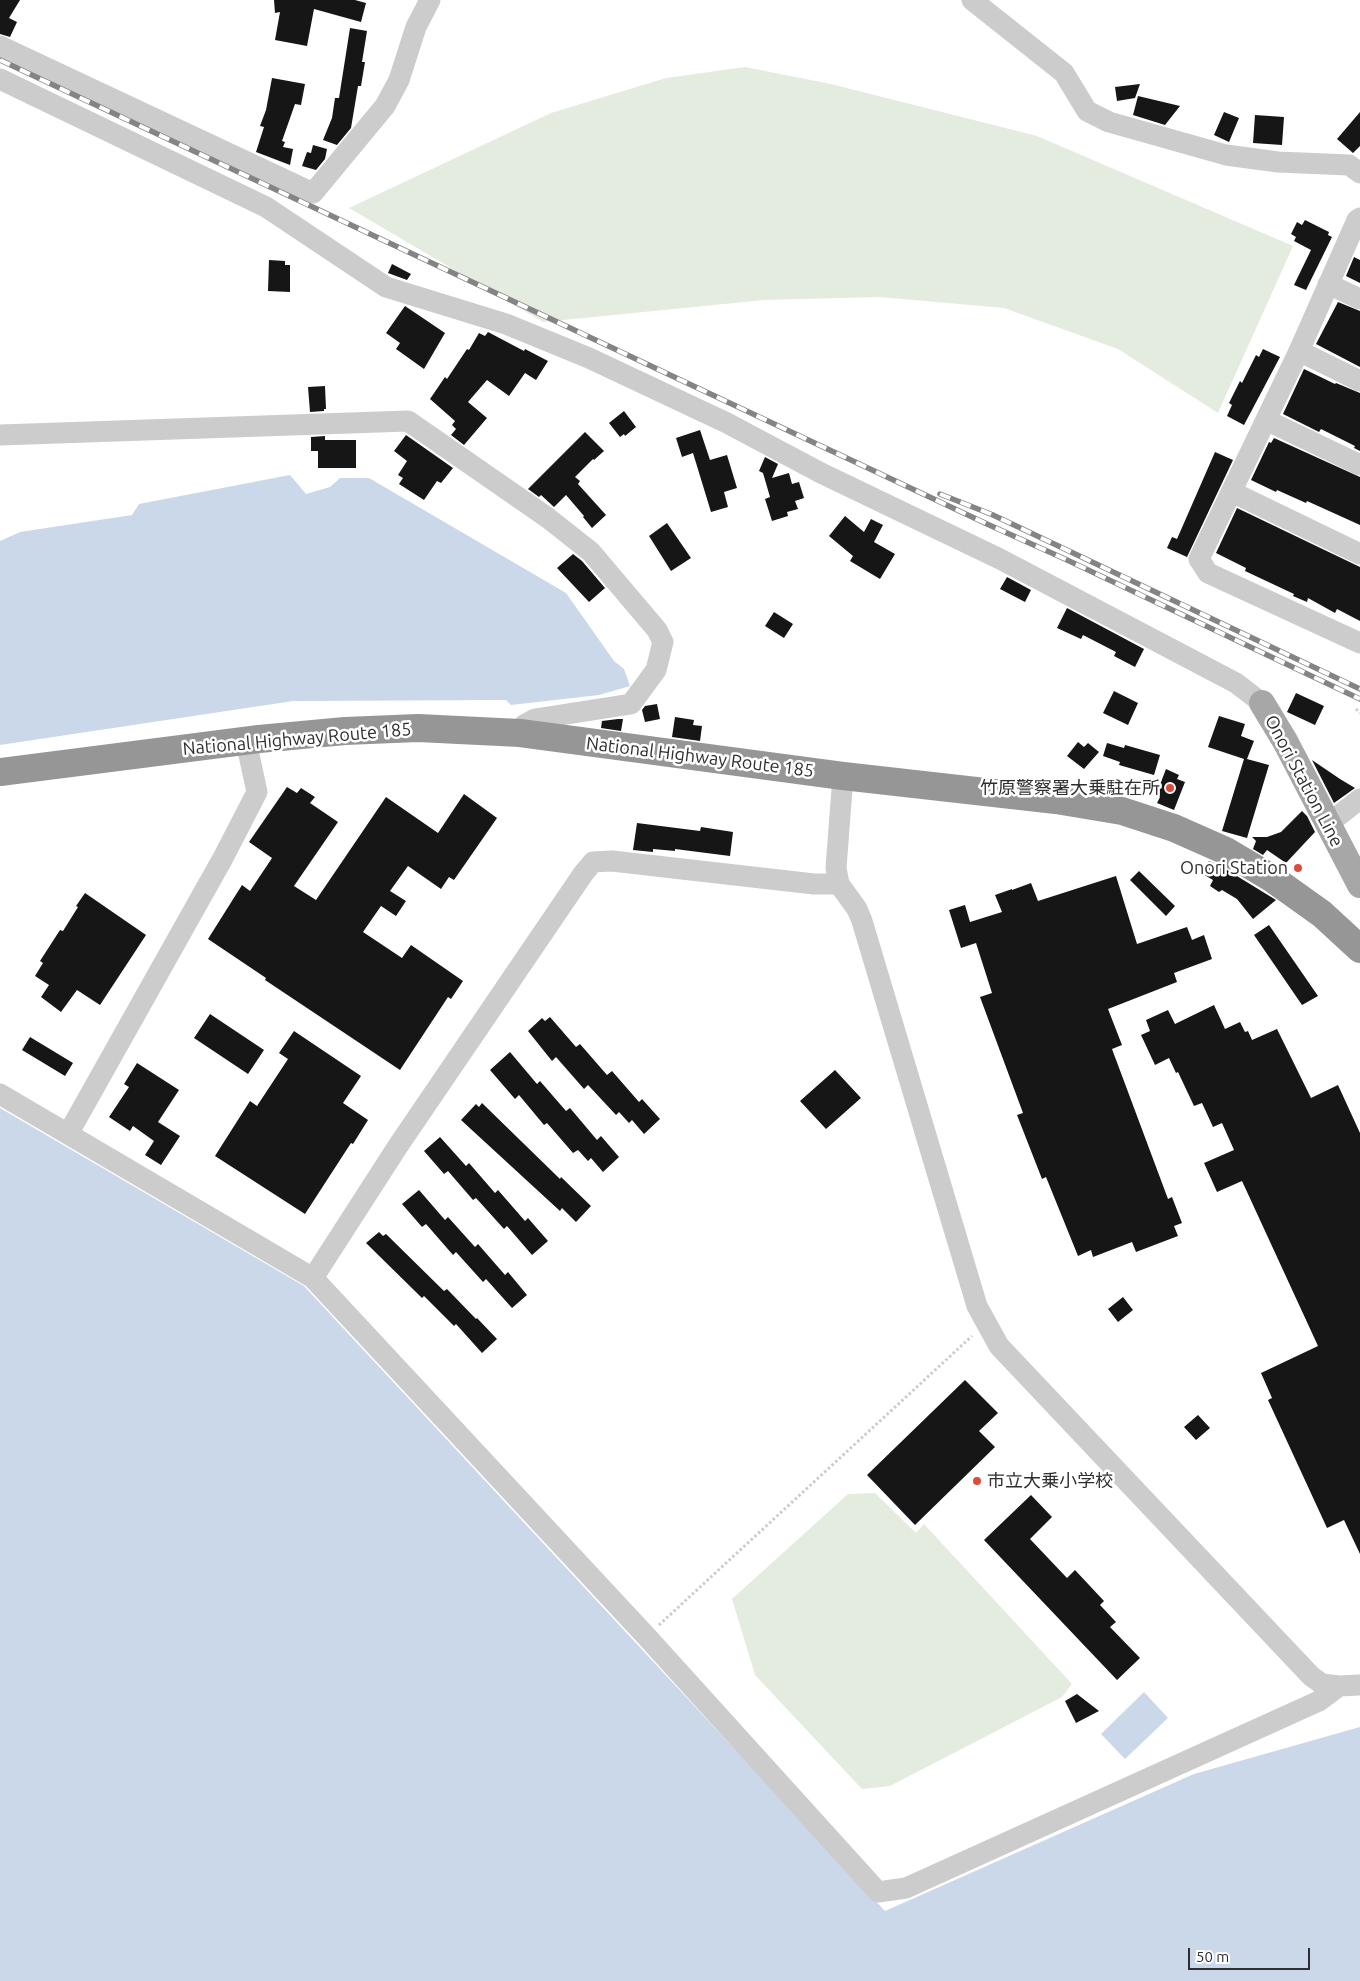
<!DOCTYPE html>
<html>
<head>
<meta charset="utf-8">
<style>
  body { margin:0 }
  #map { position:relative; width:1360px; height:1981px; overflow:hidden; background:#fff; font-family:Ubuntu,sans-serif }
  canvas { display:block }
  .scale { position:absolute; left:1188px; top:1948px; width:122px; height:22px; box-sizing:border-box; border:2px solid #2f2f2f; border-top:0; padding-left:6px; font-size:15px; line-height:18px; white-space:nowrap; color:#2f2f2f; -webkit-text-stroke:4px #fff; paint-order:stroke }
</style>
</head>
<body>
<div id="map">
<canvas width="1360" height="1981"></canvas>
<div class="scale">50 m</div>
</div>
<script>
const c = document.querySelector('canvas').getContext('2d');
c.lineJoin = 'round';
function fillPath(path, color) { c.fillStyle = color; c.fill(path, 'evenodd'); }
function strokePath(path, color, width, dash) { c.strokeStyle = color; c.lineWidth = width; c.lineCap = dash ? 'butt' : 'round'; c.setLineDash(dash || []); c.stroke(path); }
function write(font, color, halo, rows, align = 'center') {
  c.font = font + ' Ubuntu,"Noto Sans JP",sans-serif'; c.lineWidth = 5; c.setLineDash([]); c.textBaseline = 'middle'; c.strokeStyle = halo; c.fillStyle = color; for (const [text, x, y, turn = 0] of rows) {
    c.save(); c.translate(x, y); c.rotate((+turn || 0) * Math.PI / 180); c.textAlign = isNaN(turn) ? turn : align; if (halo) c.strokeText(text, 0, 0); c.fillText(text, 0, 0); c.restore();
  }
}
const green = new Path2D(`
  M 745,67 L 831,84 L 1037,136 L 1293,246 L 1218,413 L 1118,349 L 1004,308 L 879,297 L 764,300 L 543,322 L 349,208 L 551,113 L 666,78 Z
  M 875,1493 L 916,1533 L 924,1524 L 1072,1684 L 1062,1697 L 890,1786 L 862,1789 L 755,1675 L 732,1599 L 848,1494 Z`);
const water = new Path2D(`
  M 290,475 L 306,494 L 330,487 L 340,478 L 369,478 L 566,593 L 614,661 L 624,669 L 630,686 L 599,695 L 511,705 L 506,700 L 293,701 L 0,745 L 0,541 L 20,532 L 132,515 L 139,504 Z
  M 0,1108 L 304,1286 L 885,1911 L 1194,1774 L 1360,1727 L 1360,1981 L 0,1981 Z
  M 1144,1692 L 1168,1718 L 1125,1759 L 1101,1734 Z`);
const building = new Path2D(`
  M 0,0 L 20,0 L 9,18 L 17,22 L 10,37 L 0,34 Z
  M 274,0 L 355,0 L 366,3 L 361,22 L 314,9 L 307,46 L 275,40 L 280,12 L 275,13 Z
  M 350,28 L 367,31 L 362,62 L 365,62 L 361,86 L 358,86 L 351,128 L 337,145 L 323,140 L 332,118 L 335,98 L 339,98 Z
  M 272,78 L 305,84 L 301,105 L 295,104 L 282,141 L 285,142 L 283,147 L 293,149 L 290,165 L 256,152 L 264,127 L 260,126 L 266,110 Z
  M 1140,84 L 1135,98 L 1117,101 L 1115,87 Z
  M 1138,96 L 1180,106 L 1165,125 L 1133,115 Z
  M 1224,112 L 1239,118 L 1229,142 L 1214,135 Z
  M 1360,112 L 1360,146 L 1353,153 L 1337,139 Z
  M 1255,115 L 1284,117 L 1282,145 L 1253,143 Z
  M 313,145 L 327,149 L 325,159 L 316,170 L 302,166 L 307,152 L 311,153 Z
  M 1305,220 L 1329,232 L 1328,235 L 1332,237 L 1306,290 L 1294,285 L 1311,250 L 1294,241 L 1296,237 L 1291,234 L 1297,222 L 1302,225 Z
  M 1354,257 L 1360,260 L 1360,283 L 1346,276 Z
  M 269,260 L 285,261 L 285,265 L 290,265 L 290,292 L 268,291 Z
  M 392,264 L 411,274 L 407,280 L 388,273 Z
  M 1338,302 L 1360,311 L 1360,367 L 1316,344 Z
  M 405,306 L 445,333 L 424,369 L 396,349 L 400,343 L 386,333 Z
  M 488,332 L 524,351 L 525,349 L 548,361 L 536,380 L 525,373 L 509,396 L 487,380 L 468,402 L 487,418 L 464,445 L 451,435 L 456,429 L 452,425 L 455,421 L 430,399 L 445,377 L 447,379 L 467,349 L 469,350 L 479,333 L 485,336 Z
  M 1263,349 L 1280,357 L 1244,425 L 1227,416 L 1232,405 L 1229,403 L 1240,381 L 1242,383 L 1256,355 L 1259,357 Z
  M 1304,369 L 1335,384 L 1336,383 L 1360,393 L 1360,451 L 1354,448 L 1355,446 L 1321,429 L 1319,432 L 1283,414 Z
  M 325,386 L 326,409 L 324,409 L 324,411 L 310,412 L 308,387 Z
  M 624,411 L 636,427 L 625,436 L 624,434 L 620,437 L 609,423 Z
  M 700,430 L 710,460 L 727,455 L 737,488 L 724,492 L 728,507 L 711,512 L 693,453 L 682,457 L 676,438 Z
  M 585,432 L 604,451 L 594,460 L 593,459 L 575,477 L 580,481 L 578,484 L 606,515 L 592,528 L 583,517 L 584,516 L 566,495 L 554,507 L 541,495 L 539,497 L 528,489 Z
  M 406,435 L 453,468 L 441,483 L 437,481 L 424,500 L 399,484 L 403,478 L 398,475 L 407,461 L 394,451 Z
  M 325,436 L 325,440 L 356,440 L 356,468 L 318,468 L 318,451 L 311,451 L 311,437 Z
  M 1274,438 L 1360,477 L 1360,525 L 1307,501 L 1306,503 L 1277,490 L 1276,492 L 1251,480 L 1269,442 L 1271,443 Z
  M 1215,452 L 1233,460 L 1187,557 L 1167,548 L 1172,537 L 1177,539 Z
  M 765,457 L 778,464 L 772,478 L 789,473 L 792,484 L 799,482 L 804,498 L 795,501 L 798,509 L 787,512 L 788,516 L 772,521 L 765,499 L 770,497 L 763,473 L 759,471 Z
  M 1237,508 L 1360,567 L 1360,621 L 1337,609 L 1335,613 L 1308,598 L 1307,602 L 1293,596 L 1294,594 L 1245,571 L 1246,568 L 1216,553 Z
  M 845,516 L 864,532 L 871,519 L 883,525 L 874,542 L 895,554 L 880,579 L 850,561 L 853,556 L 829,536 Z
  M 667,523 L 691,558 L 671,571 L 649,536 Z
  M 573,554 L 582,561 L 605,588 L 589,602 L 557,568 Z
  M 1007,577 L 1031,590 L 1025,602 L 1000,589 Z
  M 1067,608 L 1144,649 L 1135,667 L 1114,656 L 1116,652 L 1083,635 L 1081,639 L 1057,628 Z
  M 774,612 L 793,624 L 784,638 L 765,626 Z
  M 1114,691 L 1138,703 L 1128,725 L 1103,713 Z
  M 1296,693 L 1324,706 L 1315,725 L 1287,712 Z
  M 657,704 L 660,719 L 645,722 L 642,710 L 645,706 Z
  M 1219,716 L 1245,724 L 1241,736 L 1254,741 L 1247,759 L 1269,765 L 1247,838 L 1222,831 L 1244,759 L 1208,747 Z
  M 675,717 L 694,720 L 693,725 L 702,726 L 700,741 L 672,737 Z
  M 618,719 L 623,719 L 621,731 L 601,728 L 602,721 Z
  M 1078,742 L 1084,747 L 1088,743 L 1099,752 L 1084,769 L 1067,756 Z
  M 1107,743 L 1124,748 L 1125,745 L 1160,755 L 1154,775 L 1119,765 L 1120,762 L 1103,756 Z
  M 1312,760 L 1340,779 L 1355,788 L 1334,803 Z
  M 1166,769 L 1179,775 L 1177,779 L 1185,782 L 1174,810 L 1157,803 L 1160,797 L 1156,795 Z
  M 287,787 L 297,793 L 301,788 L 315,797 L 310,803 L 338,822 L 294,886 L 316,900 L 386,797 L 438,833 L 464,794 L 497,818 L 454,880 L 449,877 L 441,889 L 408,866 L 390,891 L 406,901 L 396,916 L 381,906 L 363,932 L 402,958 L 411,945 L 463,981 L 451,999 L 448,997 L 400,1070 L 265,980 L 266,978 L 208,939 L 242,885 L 250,891 L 272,858 L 249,842 Z
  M 1302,811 L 1307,816 L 1315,832 L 1286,863 L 1267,850 L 1263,855 L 1253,849 L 1256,841 L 1252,837 L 1267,837 L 1281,832 Z
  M 637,823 L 700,831 L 701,827 L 733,832 L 730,856 L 675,849 L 675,851 L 653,849 L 653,852 L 633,850 Z
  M 1209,861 L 1219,865 L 1276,900 L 1253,919 L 1237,899 L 1222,890 L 1219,892 L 1210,886 L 1213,880 L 1201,873 Z
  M 1139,871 L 1175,906 L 1166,916 L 1130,880 Z
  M 1116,876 L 1137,944 L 1187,927 L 1192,940 L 1204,935 L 1212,959 L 1174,973 L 1177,982 L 1108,1009 L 1122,1045 L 1112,1049 L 1168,1199 L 1172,1197 L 1182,1223 L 1174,1226 L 1178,1236 L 1136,1252 L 1132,1242 L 1093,1257 L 1091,1250 L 1078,1256 L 1046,1177 L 1042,1179 L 1017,1115 L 1023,1113 L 980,997 L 992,993 L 976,943 L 961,948 L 949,910 L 965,905 L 970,922 L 1002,912 L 995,895 L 1012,889 L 1012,890 L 1031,883 L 1038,901 Z
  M 85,893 L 146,935 L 100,1005 L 77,990 L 61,1012 L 41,997 L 49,985 L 35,976 L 43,963 L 40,961 L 60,930 L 63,931 L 78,907 L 76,906 Z
  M 1269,925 L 1318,996 L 1302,1005 L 1254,935 Z
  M 1214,1005 L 1225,1029 L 1240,1022 L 1245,1032 L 1248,1031 L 1252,1040 L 1277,1029 L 1311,1098 L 1338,1085 L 1360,1133 L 1360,1554 L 1344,1520 L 1327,1528 L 1268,1400 L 1272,1398 L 1261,1373 L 1318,1346 L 1242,1181 L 1217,1192 L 1204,1163 L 1234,1150 L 1222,1123 L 1213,1127 L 1202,1103 L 1194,1106 L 1178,1072 L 1176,1073 L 1169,1058 L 1155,1065 L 1141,1035 L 1150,1031 L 1146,1020 L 1168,1010 L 1175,1024 Z
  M 210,1014 L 264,1050 L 248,1074 L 194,1038 Z
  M 550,1017 L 576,1047 L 580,1044 L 607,1075 L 612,1071 L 639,1102 L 642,1099 L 660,1119 L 644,1134 L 632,1120 L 629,1123 L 619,1112 L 616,1115 L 588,1085 L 584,1089 L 556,1057 L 552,1061 L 528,1031 L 542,1018 L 545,1021 Z
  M 294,1031 L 361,1076 L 343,1103 L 368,1120 L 353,1144 L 351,1143 L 305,1214 L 215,1156 L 250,1101 L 257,1106 L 288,1059 L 279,1053 Z
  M 30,1037 L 73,1063 L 65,1076 L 22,1050 Z
  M 510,1052 L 537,1084 L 540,1081 L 566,1111 L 570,1108 L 597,1140 L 601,1136 L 619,1157 L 603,1172 L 591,1158 L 588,1161 L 578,1150 L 573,1153 L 547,1123 L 544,1125 L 519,1095 L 515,1099 L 490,1070 Z
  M 137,1063 L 179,1090 L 158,1122 L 180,1136 L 161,1165 L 145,1155 L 154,1141 L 133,1126 L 130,1131 L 109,1117 L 129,1087 L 124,1084 Z
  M 835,1070 L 861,1098 L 826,1129 L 800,1101 Z
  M 482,1103 L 560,1179 L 561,1177 L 591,1206 L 576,1222 L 562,1208 L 560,1211 L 548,1200 L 461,1120 L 476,1104 L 479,1107 Z
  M 440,1137 L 466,1166 L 469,1163 L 495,1193 L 498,1190 L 525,1221 L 528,1218 L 548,1241 L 532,1255 L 507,1226 L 504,1229 L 476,1198 L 473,1200 L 448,1171 L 444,1174 L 424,1151 Z
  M 419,1190 L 445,1220 L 448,1217 L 475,1247 L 478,1244 L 505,1275 L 508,1272 L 527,1295 L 512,1308 L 486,1279 L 483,1282 L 456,1252 L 453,1255 L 426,1224 L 422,1227 L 402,1204 Z
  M 379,1232 L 383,1236 L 386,1234 L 444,1291 L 447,1289 L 476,1319 L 477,1318 L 497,1339 L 482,1353 L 456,1324 L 454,1326 L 424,1296 L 422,1298 L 366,1243 Z
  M 1123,1297 L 1133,1310 L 1118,1322 L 1108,1309 Z
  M 965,1380 L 998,1413 L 979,1431 L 995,1447 L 915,1525 L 867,1475 Z
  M 1198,1415 L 1210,1428 L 1196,1440 L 1184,1427 Z
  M 1031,1495 L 1052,1517 L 1030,1539 L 1067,1578 L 1075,1570 L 1104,1601 L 1100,1605 L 1116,1622 L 1110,1627 L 1140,1658 L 1117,1680 L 984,1540 Z
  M 1077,1694 L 1099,1711 L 1076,1723 L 1065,1701 Z`);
const path = new Path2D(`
  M 1356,709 L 1360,713
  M 659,1625 L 972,1336`);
const minor = new Path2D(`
  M 972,0 L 1064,73 L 1087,111 L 1109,122 L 1226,155 L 1278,162 L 1349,165 L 1360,173
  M 0,46 L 313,193 L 385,106 L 399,80 L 416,27 L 430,0
  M 0,79 L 266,207 L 386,287 L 506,324 L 589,358 L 727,423 L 821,473 L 1000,559 L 1236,683 L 1262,703
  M 1360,218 L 1357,220 L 1299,351 L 1199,559 L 1208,573 L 1360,643
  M 1328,284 L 1360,299
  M 1299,351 L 1360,381
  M 1266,420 L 1360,465
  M 0,435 L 408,421 L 548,518 L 591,552 L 657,630 L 663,642 L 656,670 L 631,704 L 535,719 L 524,725 L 520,733
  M 1232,492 L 1360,554
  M 843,776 L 836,868 L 839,884 L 857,909 L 862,921 L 977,1306 L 999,1346 L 1311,1676 L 1322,1684 L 1339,1686 L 1360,1685
  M 1328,824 L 1360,799
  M 0,1094 L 313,1278 L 647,1637 L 878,1892 L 906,1888 L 1319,1701 L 1339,1686
  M 68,1134 L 223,858 L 257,792 L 246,741
  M 313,1278 L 398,1146 L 583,874 L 593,862 L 612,861 L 814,884 L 839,884`);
const major = new Path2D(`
  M 1262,703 L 1285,741 L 1360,885`);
const highway = new Path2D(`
  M 0,772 L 259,739 L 345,731 L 418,728 L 520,733 L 843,776 L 1056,800 L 1122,811 L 1174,828 L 1226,851 L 1273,879 L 1322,914 L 1360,949`);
const rail = new Path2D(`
  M 0,60 L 987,524 L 1065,559 L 1360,699
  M 940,494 L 993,515 L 1360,689`);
const markers = [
  [1170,788,5,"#dd4b3a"],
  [1298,868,5,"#dd4b3a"],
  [977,1481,5,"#dd4b3a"]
];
const streetNames = [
  ["National Highway Route 185",297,739,-5],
  ["National Highway Route 185",700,757,7],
  ["Onori Station Line",1304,781,62]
];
const poiNames = [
  ["竹原警察署大乗駐在所",1160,788],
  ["Onori Station",1288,868],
  ["市立大乗小学校",987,1481,"left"]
];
fillPath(green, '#e3ecde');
fillPath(water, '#cbd8ea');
fillPath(building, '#161616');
strokePath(path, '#ccc', 3, [2.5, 2.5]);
strokePath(minor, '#ccc', 21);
strokePath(major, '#a7a7a7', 26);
strokePath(highway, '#969696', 28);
strokePath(rail, '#848484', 5.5);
strokePath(rail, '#fff', 4, [11]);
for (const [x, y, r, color] of markers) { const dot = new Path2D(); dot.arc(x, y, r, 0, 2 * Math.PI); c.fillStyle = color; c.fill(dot); strokePath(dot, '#fff', 2); }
write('18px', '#2f2f2f', '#fff', streetNames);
write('18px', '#2f2f2f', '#fff', poiNames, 'right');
</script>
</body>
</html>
